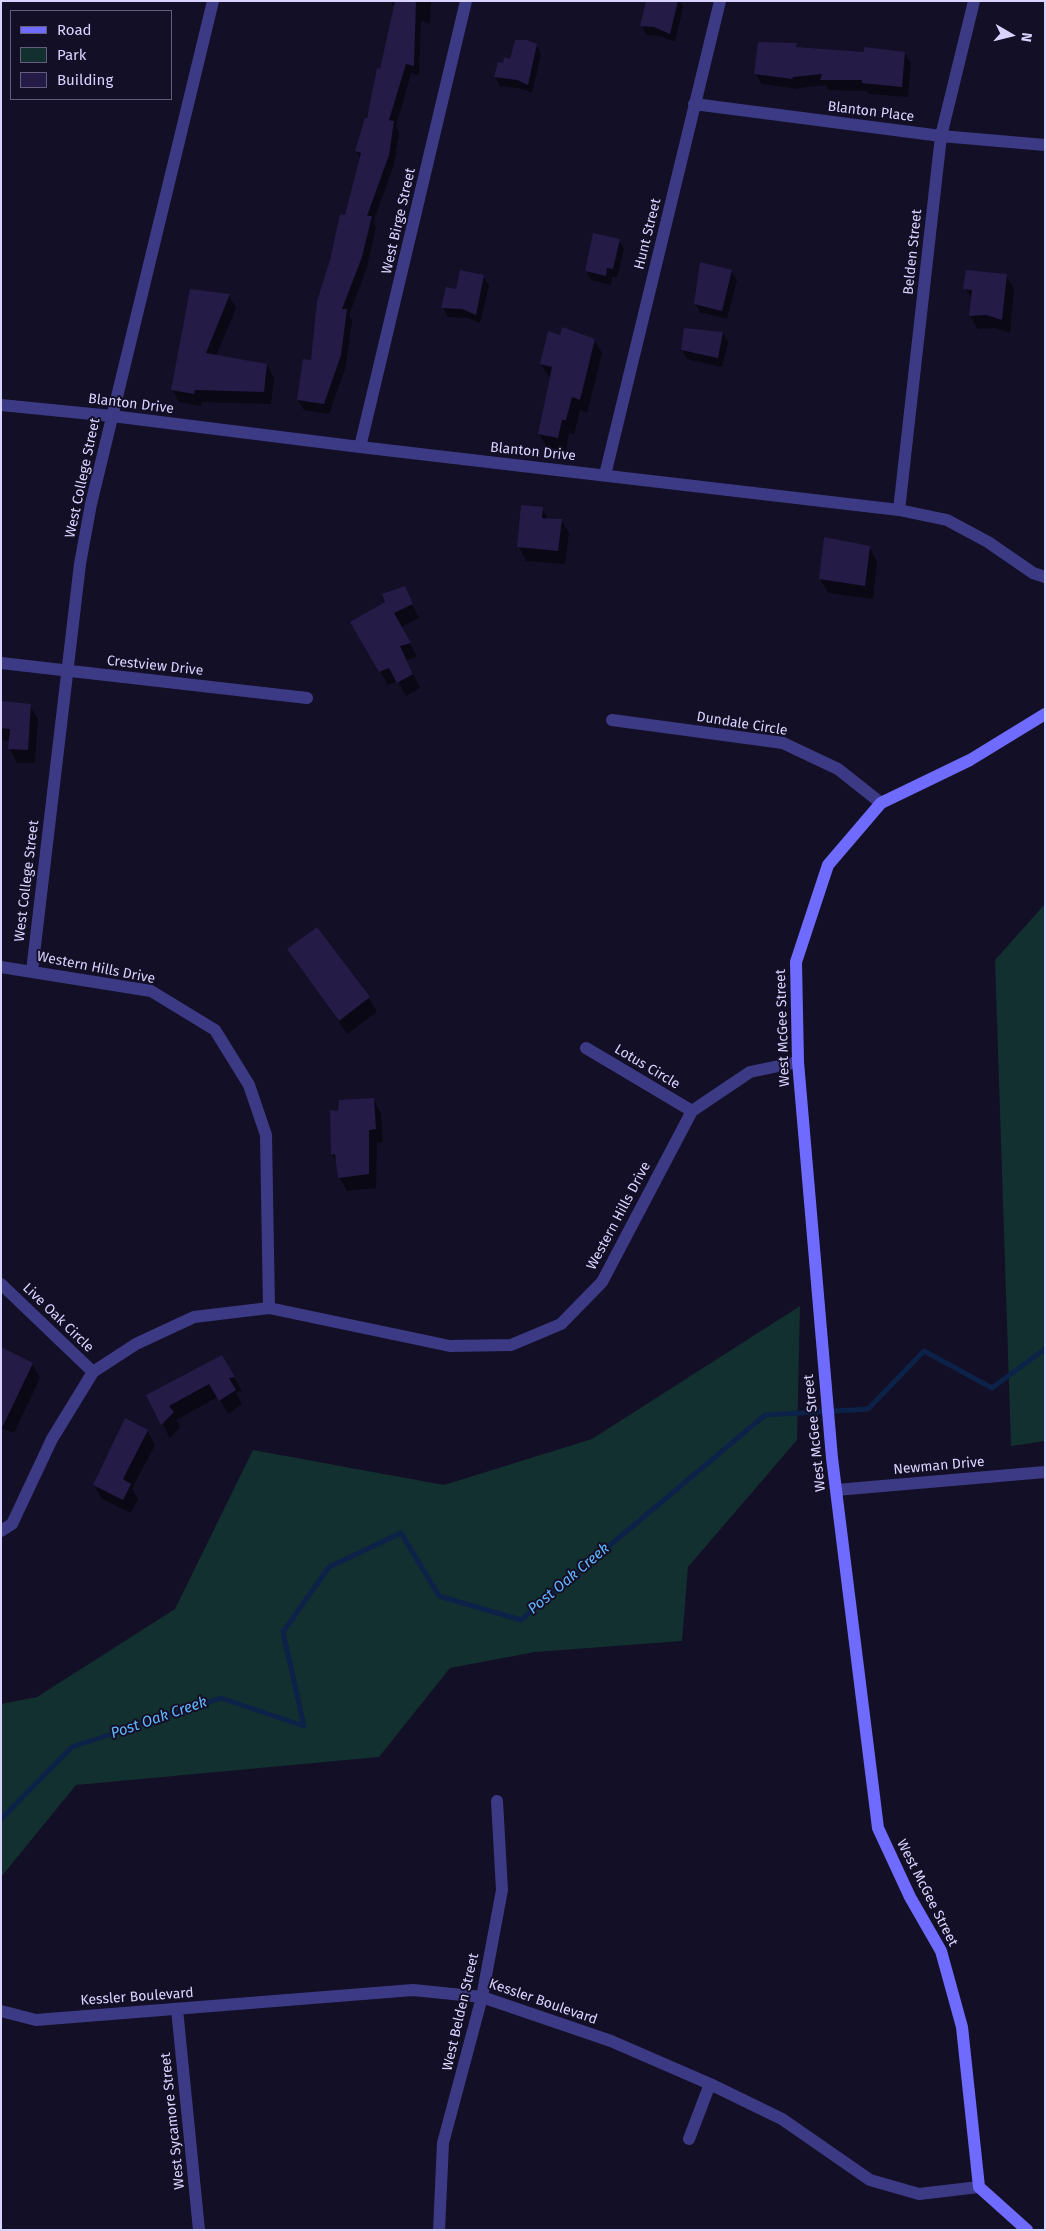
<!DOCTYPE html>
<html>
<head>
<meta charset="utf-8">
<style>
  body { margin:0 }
  #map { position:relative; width:1046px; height:2231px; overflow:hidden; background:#130f26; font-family:"Fira Sans",sans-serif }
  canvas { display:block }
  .frame { position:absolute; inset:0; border:2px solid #d9d4ff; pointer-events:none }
  .legend { position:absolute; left:10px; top:10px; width:162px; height:90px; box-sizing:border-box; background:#130f26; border:1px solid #625e7d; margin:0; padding:6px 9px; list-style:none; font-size:15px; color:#d9d4ff }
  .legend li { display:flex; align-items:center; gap:10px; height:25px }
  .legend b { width:25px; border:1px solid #625e7d }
  .north { position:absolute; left:986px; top:10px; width:50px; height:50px; -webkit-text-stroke:4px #130f26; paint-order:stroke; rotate:98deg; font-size:14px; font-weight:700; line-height:20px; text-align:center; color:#d9d4ff }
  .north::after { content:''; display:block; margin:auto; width:18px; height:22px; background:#d9d4ff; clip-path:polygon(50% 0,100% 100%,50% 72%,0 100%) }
</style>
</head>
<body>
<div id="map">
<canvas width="1046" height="2231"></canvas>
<div class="frame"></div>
<ul class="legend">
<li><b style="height:6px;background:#6f6bff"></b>Road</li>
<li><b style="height:14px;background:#12302f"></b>Park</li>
<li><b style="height:14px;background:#241b47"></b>Building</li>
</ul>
<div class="north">N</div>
</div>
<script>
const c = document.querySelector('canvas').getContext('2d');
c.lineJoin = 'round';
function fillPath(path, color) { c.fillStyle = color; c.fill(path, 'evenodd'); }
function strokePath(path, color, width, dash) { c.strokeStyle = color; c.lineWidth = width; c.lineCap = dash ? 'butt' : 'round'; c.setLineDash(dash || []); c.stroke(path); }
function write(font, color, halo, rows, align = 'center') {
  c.font = font + ' "Fira Sans",sans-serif'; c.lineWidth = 4; c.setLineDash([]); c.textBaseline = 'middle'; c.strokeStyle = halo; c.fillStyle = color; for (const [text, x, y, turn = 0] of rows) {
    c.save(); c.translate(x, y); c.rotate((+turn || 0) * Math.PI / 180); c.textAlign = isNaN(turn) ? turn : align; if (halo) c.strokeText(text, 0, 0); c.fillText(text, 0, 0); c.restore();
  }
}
const green = new Path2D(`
  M 1045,904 L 1045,1441 L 1011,1446 L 995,960 Z
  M 800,1306 L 797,1440 L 688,1567 L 682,1641 L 535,1652 L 450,1668 L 379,1757 L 76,1785 L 1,1877 L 1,1704 L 37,1697 L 175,1609 L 253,1450 L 444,1485 L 592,1439 Z`);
const shadow = new Path2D(`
  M 431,1 L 430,24 L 421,21 L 419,75 L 411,73 L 396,126 L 399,132 L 394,165 L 373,222 L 376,227 L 367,267 L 349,315 L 352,320 L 346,366 L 329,414 L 304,410 L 298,400 L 312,361 L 361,159 L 356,151 L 381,70 L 395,8 L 391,2 Z
  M 647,1 L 680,1 L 683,7 L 675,42 L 660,36 L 647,35 L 642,26 Z
  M 536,45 L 541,54 L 532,93 L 523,89 L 500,86 L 495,77 L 503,64 Z
  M 796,45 L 798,49 L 905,54 L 911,64 L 908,97 L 869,94 L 867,91 L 828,90 L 825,85 L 798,88 L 798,89 L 762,84 L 755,73 Z
  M 619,240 L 624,249 L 617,277 L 612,277 L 611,285 L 591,280 L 586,271 Z
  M 731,271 L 737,280 L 727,319 L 700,312 L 695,303 Z
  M 1006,275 L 1014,289 L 1010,333 L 995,328 L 978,329 L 970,316 L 972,300 L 965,288 Z
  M 483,277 L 489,285 L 480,323 L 468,318 L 448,317 L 443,308 L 457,290 Z
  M 229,296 L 236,308 L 216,356 L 267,365 L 274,378 L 271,404 L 202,402 L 201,406 L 179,402 L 172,389 Z
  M 723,333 L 728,342 L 722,367 L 687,359 L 682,350 Z
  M 561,337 L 594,340 L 602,353 L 587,413 L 580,410 L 574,434 L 569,433 L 566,451 L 547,447 L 539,434 L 551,378 L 549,377 L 541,364 Z
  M 542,509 L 548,519 L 561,520 L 569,533 L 565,564 L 526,561 L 519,547 Z
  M 869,547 L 877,561 L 873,599 L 828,593 L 820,579 Z
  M 404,588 L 419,618 L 401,627 L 417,657 L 407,660 L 420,688 L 406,696 L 398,681 L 388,685 L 352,623 L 387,603 Z
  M 1,703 L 30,705 L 38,719 L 35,763 L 17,763 L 10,749 L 10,741 L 1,740 Z
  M 317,929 L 369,998 L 377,1012 L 347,1034 L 289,949 Z
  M 373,1099 L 381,1113 L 383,1142 L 377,1143 L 376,1188 L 347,1191 L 339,1177 L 338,1163 L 332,1155 L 339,1112 Z
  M 222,1357 L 242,1391 L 236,1392 L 242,1404 L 228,1414 L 218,1397 L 176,1420 L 180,1427 L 170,1438 L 148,1396 Z
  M 32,1364 L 40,1378 L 14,1433 L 1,1428 Z
  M 147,1431 L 155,1445 L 132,1489 L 138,1499 L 131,1513 L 102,1499 L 94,1485 Z`);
const stream = new Path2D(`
  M 1,1819 L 72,1747 L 221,1698 L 304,1726 L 283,1632 L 329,1567 L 401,1533 L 439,1596 L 521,1620 L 765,1415 L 868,1409 L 924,1351 L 992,1388 L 1045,1349`);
const building = new Path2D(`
  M 395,1 L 416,1 L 414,66 L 406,64 L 389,120 L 394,121 L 389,155 L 367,216 L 372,216 L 362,257 L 342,309 L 347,309 L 341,355 L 324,404 L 297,400 L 303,359 L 311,360 L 317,301 L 330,260 L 340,214 L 345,215 L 361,153 L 355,151 L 365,118 L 367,118 L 377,68 L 380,69 Z
  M 646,1 L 678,1 L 670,34 L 654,27 L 640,26 Z
  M 515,40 L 527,40 L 537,44 L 528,85 L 517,80 L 494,77 L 498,62 L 503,63 L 504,57 L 510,59 Z
  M 758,42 L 797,43 L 796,47 L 864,52 L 864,47 L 905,52 L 902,87 L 862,83 L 862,80 L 820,80 L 822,74 L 793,77 L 792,79 L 754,74 Z
  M 593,233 L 620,239 L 613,269 L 607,268 L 606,276 L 585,271 Z
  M 700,262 L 732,270 L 722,311 L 694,304 Z
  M 460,270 L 484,275 L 476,315 L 462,309 L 441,308 L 446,287 L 456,289 Z
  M 966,270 L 1007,274 L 1002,320 L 986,315 L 969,316 L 972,290 L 963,289 Z
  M 190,289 L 230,294 L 206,353 L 267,364 L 264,392 L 195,390 L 194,394 L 171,390 Z
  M 562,327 L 595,339 L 580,400 L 572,397 L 566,420 L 562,420 L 558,438 L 538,434 L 552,367 L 540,364 L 548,331 L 560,335 Z
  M 684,328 L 723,332 L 718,358 L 681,350 Z
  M 521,505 L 543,507 L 542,518 L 562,519 L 558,551 L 517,547 Z
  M 824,537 L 870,546 L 865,586 L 819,579 Z
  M 405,586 L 413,604 L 394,613 L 411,643 L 400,646 L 413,674 L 397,683 L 389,668 L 379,672 L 350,622 L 385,602 L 382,594 Z
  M 1,701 L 31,704 L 28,750 L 8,749 L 10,729 L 1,728 Z
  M 317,927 L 370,997 L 339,1021 L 287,949 Z
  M 374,1098 L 376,1129 L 369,1130 L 369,1174 L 338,1178 L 335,1154 L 331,1155 L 330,1110 L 338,1111 L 339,1100 Z
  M 1,1347 L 33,1363 L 1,1430 Z
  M 222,1355 L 235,1377 L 229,1378 L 236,1390 L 219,1401 L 209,1384 L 169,1406 L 174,1412 L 161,1425 L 146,1395 Z
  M 125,1418 L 148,1430 L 123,1479 L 131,1484 L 123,1500 L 93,1485 Z`);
const street = new Path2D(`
  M 694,104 L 941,136 L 1045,145
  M 1,405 L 112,416 L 360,447 L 899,510 L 947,520 L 988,542 L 1033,573 L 1045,577
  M 360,447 L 466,1
  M 605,475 L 720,1
  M 899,510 L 941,136 L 974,1
  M 1,663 L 307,698
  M 612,720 L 783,743 L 838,769 L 881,803
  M 1,967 L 151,991 L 215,1030 L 249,1085 L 266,1135 L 269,1308 L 194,1317 L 136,1344 L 93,1372 L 52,1439 L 12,1524 L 1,1531
  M 32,971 L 80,564 L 91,504 L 213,1
  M 586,1048 L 692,1111
  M 1,1284 L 93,1372
  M 269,1308 L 450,1346 L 511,1345 L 561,1324 L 602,1282 L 692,1111 L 750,1072 L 798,1062
  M 836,1490 L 1045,1472
  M 177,2009 L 199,2230
  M 1,2011 L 36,2020 L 413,1990 L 482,1997 L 611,2041 L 710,2084 L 782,2119 L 870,2180 L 919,2194 L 979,2187
  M 689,2139 L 710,2084
  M 439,2230 L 443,2143 L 482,1997 L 502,1890 L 497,1801`);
const secondary = new Path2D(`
  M 1027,2230 L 979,2187 L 962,2027 L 941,1951 L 910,1897 L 878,1828 L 832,1458 L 798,1062 L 796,962 L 828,865 L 881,803 L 970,760 L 1045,714`);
const streetNames = [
  ["Blanton Place",871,112,7],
  ["West Birge Street",399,221,-77],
  ["Hunt Street",648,234,-76],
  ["Belden Street",913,252,-84],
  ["Blanton Drive",131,404,7],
  ["Blanton Drive",533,452,6],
  ["West College Street",83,478,-78],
  ["Crestview Drive",155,666,6],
  ["Dundale Circle",742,724,9],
  ["West College Street",27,881,-83],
  ["Western Hills Drive",96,968,11],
  ["West McGee Street",783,1028,-92],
  ["Lotus Circle",647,1067,31],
  ["Western Hills Drive",619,1216,-62],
  ["Live Oak Circle",58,1318,44],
  ["West McGee Street",815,1433,-96],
  ["Newman Drive",939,1466,-5],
  ["West McGee Street",927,1893,63],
  ["Kessler Boulevard",137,1997,-4],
  ["Kessler Boulevard",543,2002,19],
  ["West Belden Street",461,2012,-77],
  ["West Sycamore Street",173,2121,-96]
];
const waterNames = [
  ["Post Oak Creek",569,1579,-40],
  ["Post Oak Creek",159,1718,-19]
];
fillPath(green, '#12302f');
fillPath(shadow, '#0007');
strokePath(stream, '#0c2248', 5);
fillPath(building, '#241b47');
strokePath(street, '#3d3a85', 12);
strokePath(secondary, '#6f6bff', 12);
write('14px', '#d9d4ff', '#130f26', streetNames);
write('italic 15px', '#62b6ff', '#130f26', waterNames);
</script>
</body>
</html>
